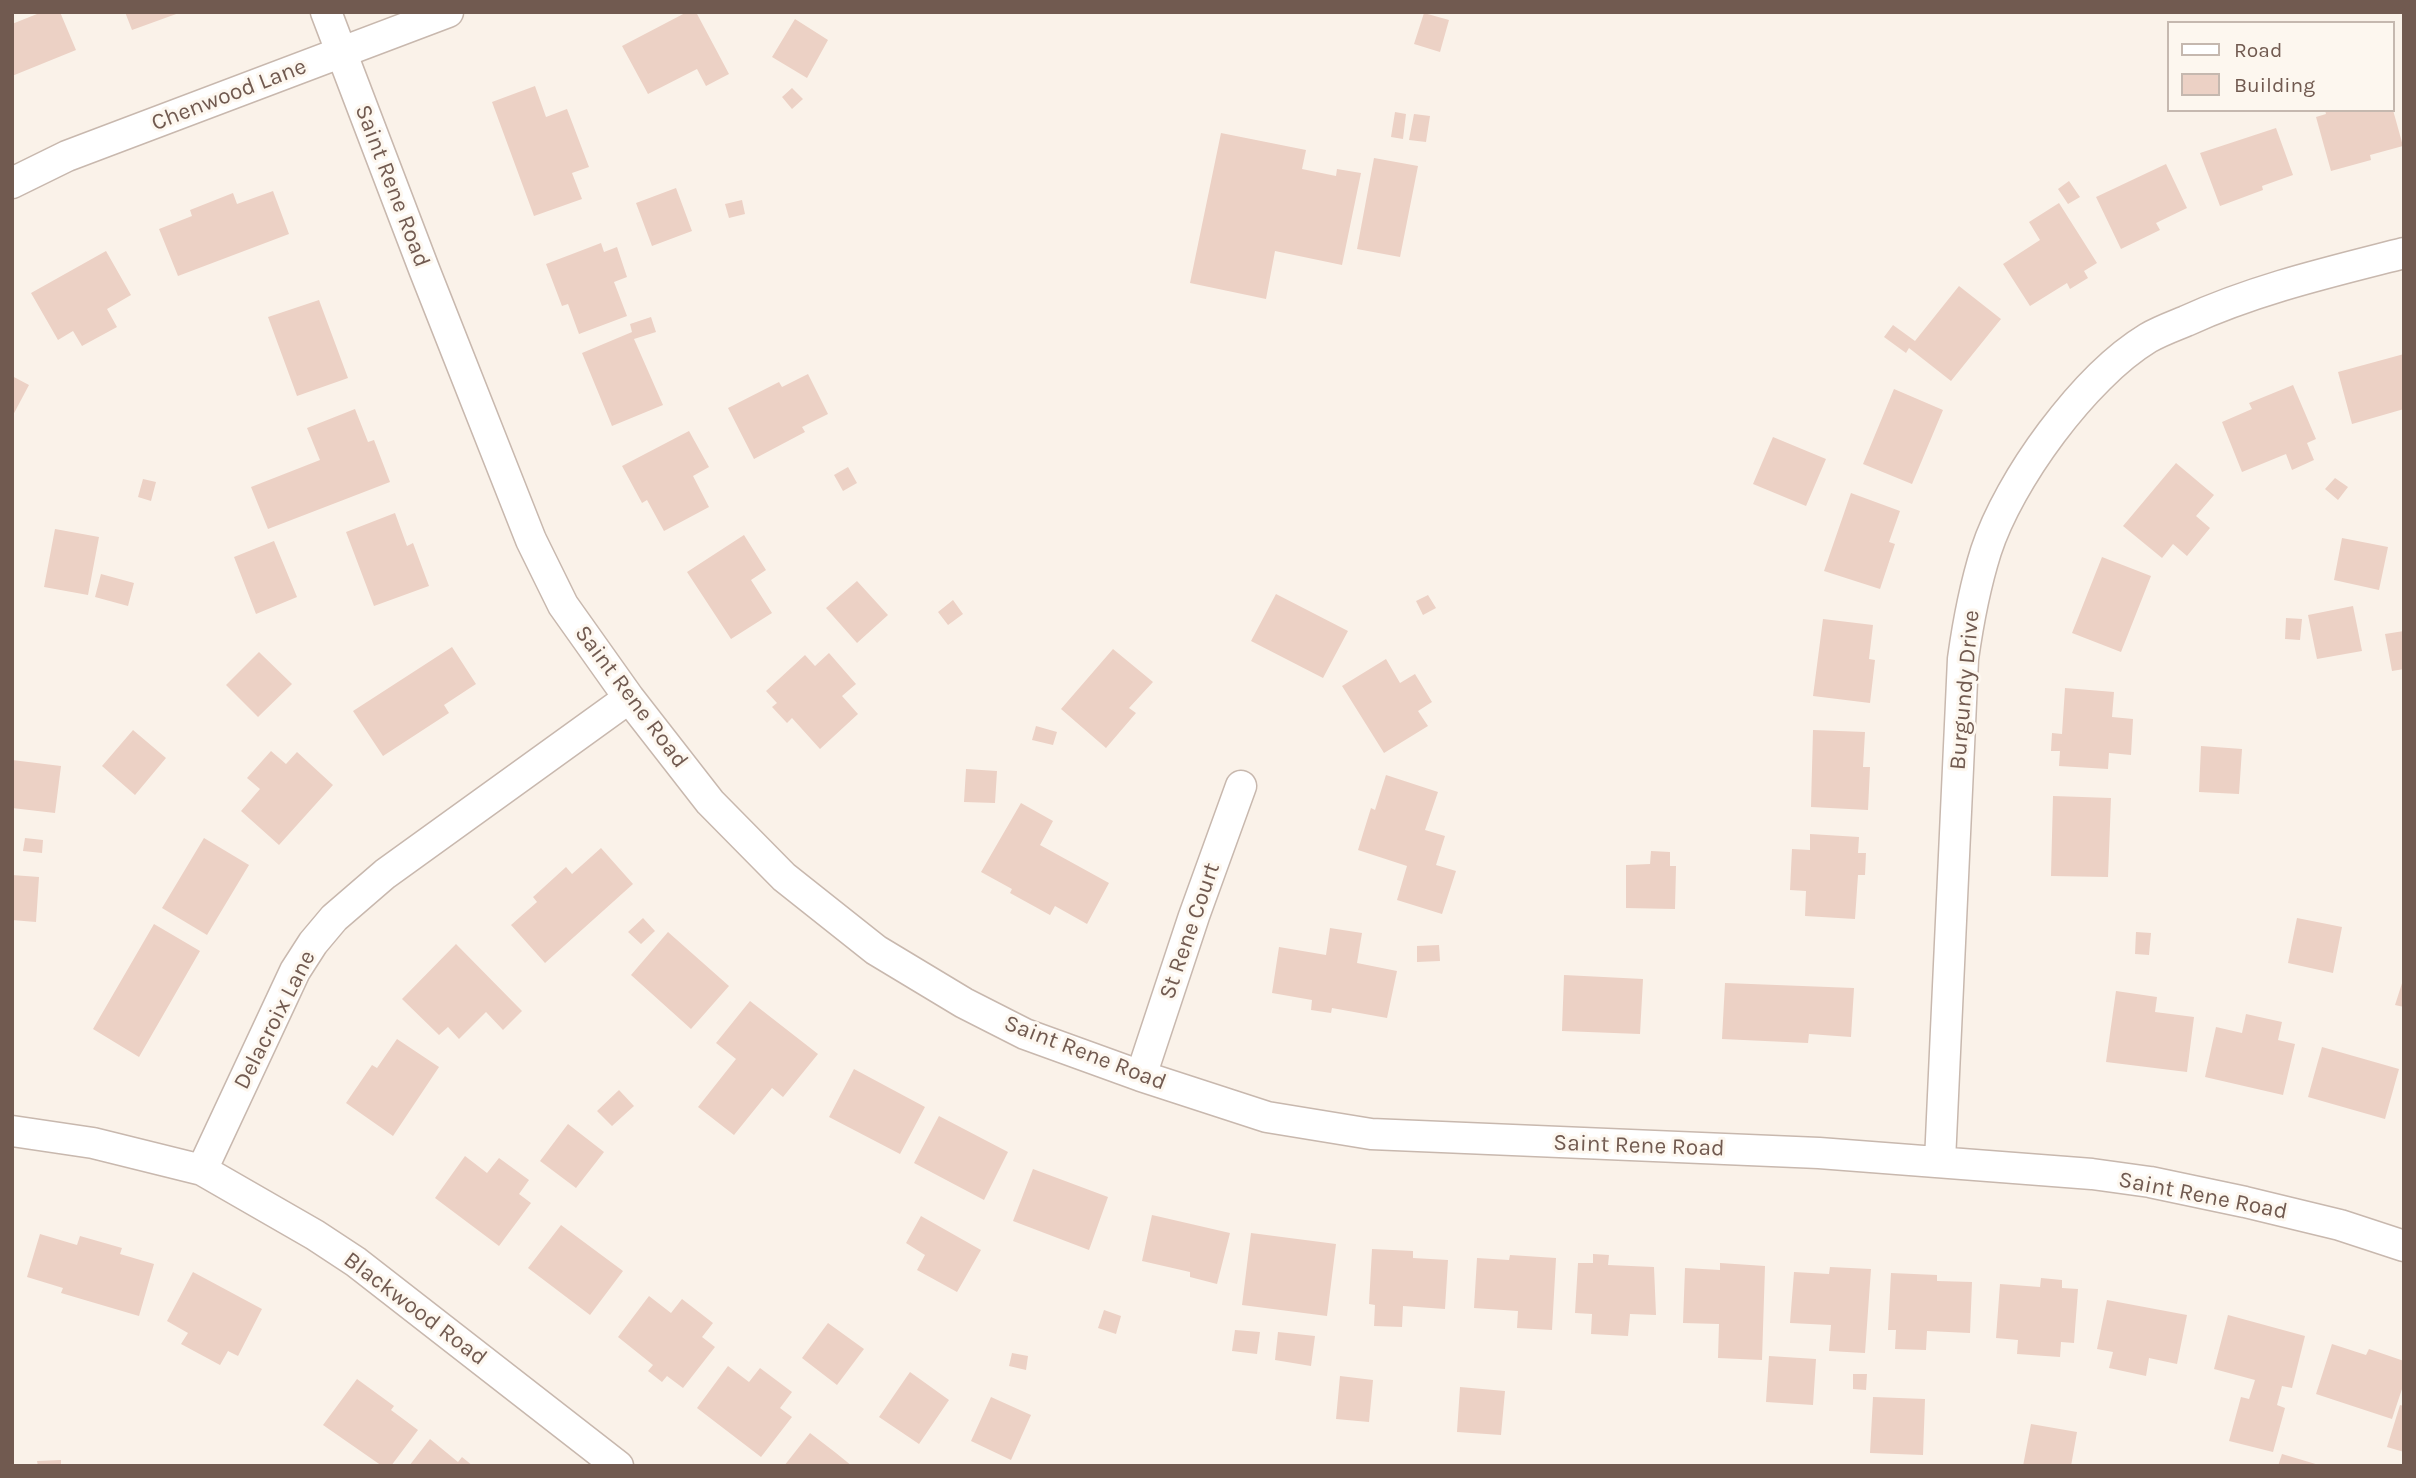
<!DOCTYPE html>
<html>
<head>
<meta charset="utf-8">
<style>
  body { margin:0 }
  #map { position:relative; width:2416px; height:1478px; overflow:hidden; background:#faf2e9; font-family:Karla,sans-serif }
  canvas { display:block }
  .frame { position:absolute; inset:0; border:14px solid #715a50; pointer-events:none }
  .legend { position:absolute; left:2167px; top:21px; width:228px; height:91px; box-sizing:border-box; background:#fdf7ef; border:2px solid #c5b8af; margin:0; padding:9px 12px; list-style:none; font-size:21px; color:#715a50 }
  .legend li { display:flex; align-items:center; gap:14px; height:35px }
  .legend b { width:35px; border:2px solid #c5b8af }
</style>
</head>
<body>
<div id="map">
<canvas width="2416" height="1478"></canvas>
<div class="frame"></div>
<ul class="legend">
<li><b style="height:9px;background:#fff"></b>Road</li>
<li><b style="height:19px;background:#ecd1c5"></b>Building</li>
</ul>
</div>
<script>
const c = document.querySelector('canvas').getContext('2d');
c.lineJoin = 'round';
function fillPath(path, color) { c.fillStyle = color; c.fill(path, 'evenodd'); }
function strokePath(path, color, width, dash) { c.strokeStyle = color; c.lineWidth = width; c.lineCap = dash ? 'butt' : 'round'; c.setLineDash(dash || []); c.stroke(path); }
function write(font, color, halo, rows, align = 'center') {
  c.font = font + ' Karla,sans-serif'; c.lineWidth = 6; c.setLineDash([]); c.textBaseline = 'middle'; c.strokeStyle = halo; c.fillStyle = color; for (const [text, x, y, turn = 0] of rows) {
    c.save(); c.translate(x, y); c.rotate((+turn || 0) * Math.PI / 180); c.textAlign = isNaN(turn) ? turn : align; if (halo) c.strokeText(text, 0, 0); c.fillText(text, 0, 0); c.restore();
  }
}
const building = new Path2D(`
  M 42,12 L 60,12 L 76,50 L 12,76 L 12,24 Z
  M 125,12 L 179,12 L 179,13 L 132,30 Z
  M 687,12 L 696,12 L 729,74 L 706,86 L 697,69 L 648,94 L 622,46 Z
  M 1424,13 L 1449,20 L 1440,52 L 1414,44 Z
  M 795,19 L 828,40 L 807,78 L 772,57 Z
  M 535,86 L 546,117 L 567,109 L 589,167 L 572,173 L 582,199 L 534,216 L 492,102 Z
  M 792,88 L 803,99 L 792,109 L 782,97 Z
  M 2325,110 L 2393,110 L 2403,146 L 2370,155 L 2371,160 L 2331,171 L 2316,117 L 2326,114 Z
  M 1395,112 L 1406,114 L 1403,139 L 1391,137 Z
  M 1414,114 L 1430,116 L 1426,142 L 1409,140 Z
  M 2276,128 L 2293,175 L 2262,186 L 2263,190 L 2220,206 L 2200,153 Z
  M 1221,133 L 1306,150 L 1302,169 L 1336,176 L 1337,169 L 1361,173 L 1342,265 L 1275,251 L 1266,299 L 1190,283 Z
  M 1374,158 L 1418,166 L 1400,257 L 1357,249 Z
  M 2166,164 L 2187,208 L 2156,223 L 2160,230 L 2121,249 L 2096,197 Z
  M 2069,181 L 2080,197 L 2068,204 L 2058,189 Z
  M 676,188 L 692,231 L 652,246 L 636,203 Z
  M 273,191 L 289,234 L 178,276 L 159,229 L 192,216 L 190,210 L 233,193 L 237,204 Z
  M 742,200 L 745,214 L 729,218 L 725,204 Z
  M 2059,203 L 2097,263 L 2084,271 L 2088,278 L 2070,289 L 2067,283 L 2030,306 L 2003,264 L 2040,240 L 2029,222 Z
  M 601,243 L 604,252 L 617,247 L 627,277 L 614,282 L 627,316 L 579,334 L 568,304 L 562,306 L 546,264 Z
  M 106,251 L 131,295 L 107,309 L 117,327 L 82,346 L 73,331 L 58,340 L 31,293 Z
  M 1959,286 L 2001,319 L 1951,381 L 1909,348 L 1906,353 L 1884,337 L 1893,325 L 1915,341 Z
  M 319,300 L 348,378 L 297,396 L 268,317 Z
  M 651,317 L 656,332 L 634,339 L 663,405 L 612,426 L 582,353 L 632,332 L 630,324 Z
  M 2404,354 L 2404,409 L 2352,424 L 2338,372 Z
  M 808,374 L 828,414 L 802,427 L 805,432 L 754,459 L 728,408 L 779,382 L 782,387 Z
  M 12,376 L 29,385 L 12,417 Z
  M 2293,385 L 2316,439 L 2307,443 L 2314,460 L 2292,470 L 2286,454 L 2242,472 L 2222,422 L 2252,409 L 2249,403 Z
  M 1894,389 L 1943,410 L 1912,484 L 1863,464 Z
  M 355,409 L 368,442 L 374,440 L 390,482 L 268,529 L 251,487 L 320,460 L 307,428 Z
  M 689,431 L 709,467 L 693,476 L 709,507 L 664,531 L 647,500 L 642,503 L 622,466 Z
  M 1773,437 L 1826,459 L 1806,506 L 1753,484 Z
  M 2176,463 L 2214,495 L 2196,516 L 2210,528 L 2187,556 L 2173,544 L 2162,558 L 2123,526 Z
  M 848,467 L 857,483 L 843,491 L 834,475 Z
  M 2335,478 L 2348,487 L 2338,500 L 2325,489 Z
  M 143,479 L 156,482 L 151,501 L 138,497 Z
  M 1851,493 L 1900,511 L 1889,542 L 1895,544 L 1880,589 L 1824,571 Z
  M 395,513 L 407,546 L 413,543 L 429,586 L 374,606 L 346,532 Z
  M 55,529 L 99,537 L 88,595 L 44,587 Z
  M 744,535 L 766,570 L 751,580 L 772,613 L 731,639 L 687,572 Z
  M 2342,538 L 2388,547 L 2379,590 L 2334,580 Z
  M 274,541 L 297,597 L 256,614 L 234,557 Z
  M 2102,557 L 2151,576 L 2121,652 L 2072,633 Z
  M 101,574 L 134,583 L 128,606 L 95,597 Z
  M 857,581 L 888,615 L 857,643 L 826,608 Z
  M 1276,594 L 1348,631 L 1323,678 L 1251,641 Z
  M 1428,595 L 1436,608 L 1423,615 L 1416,601 Z
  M 953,600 L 963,614 L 948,625 L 938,612 Z
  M 2353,606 L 2362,651 L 2317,659 L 2308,615 Z
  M 2286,618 L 2302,619 L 2300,640 L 2285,639 Z
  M 1823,619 L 1873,625 L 1869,659 L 1875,660 L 1870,703 L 1813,696 Z
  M 2404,631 L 2404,669 L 2392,671 L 2385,634 Z
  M 452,647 L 476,684 L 444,705 L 449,713 L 383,756 L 353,711 Z
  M 1113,649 L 1153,682 L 1129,708 L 1136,713 L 1106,748 L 1061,709 Z
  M 259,652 L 292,684 L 258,717 L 226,685 Z
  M 829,653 L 856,684 L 842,696 L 858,714 L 820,749 L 792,718 L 787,723 L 772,707 L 777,703 L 766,691 L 805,655 L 815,666 Z
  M 1386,659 L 1400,683 L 1415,674 L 1432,702 L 1418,711 L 1428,726 L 1384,753 L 1342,686 Z
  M 2065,688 L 2114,692 L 2112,717 L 2133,719 L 2131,755 L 2109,753 L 2108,769 L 2059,766 L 2060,751 L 2051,751 L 2052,733 L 2062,734 Z
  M 1036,726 L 1057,732 L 1053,745 L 1032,740 Z
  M 133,730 L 166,758 L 135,795 L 102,766 Z
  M 1813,730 L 1865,732 L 1863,767 L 1870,767 L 1868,810 L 1811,807 Z
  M 2201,746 L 2242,749 L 2239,794 L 2199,792 Z
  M 271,751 L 286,764 L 297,752 L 333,785 L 279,845 L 241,811 L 260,789 L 247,778 Z
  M 12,760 L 61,766 L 55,813 L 12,808 Z
  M 966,769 L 997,771 L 995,803 L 964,802 Z
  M 1386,775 L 1438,792 L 1425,830 L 1445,836 L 1436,865 L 1456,871 L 1442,914 L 1397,900 L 1407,866 L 1358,850 L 1371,808 L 1375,810 Z
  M 2053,796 L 2111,798 L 2108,877 L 2051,876 Z
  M 1021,803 L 1053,821 L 1040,845 L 1109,883 L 1087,924 L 1055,906 L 1050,915 L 1010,893 L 1012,889 L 981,872 Z
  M 1810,834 L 1859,837 L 1858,853 L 1866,853 L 1865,875 L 1858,875 L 1855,919 L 1805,916 L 1806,891 L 1790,890 L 1792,849 L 1810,850 Z
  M 25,838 L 43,840 L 42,853 L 23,851 Z
  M 204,838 L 249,865 L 207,935 L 162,908 Z
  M 601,848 L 633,884 L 545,963 L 511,925 L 537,902 L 533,897 L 566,867 L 572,874 Z
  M 1651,851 L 1670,852 L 1670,866 L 1676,866 L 1675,909 L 1626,908 L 1626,865 L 1650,864 Z
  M 12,875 L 39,877 L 36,922 L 12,920 Z
  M 643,918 L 655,931 L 641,944 L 628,932 Z
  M 2297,918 L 2342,927 L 2333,973 L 2288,963 Z
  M 154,924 L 200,951 L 139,1057 L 93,1029 Z
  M 1330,928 L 1362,933 L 1357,963 L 1397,971 L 1387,1018 L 1332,1008 L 1331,1013 L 1311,1010 L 1312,1000 L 1272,993 L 1279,947 L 1326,955 Z
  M 668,932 L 729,986 L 691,1029 L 631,975 Z
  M 2136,932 L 2151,933 L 2149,955 L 2135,954 Z
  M 456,944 L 522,1011 L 503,1030 L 486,1012 L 459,1039 L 448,1027 L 439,1035 L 402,999 Z
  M 1439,945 L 1440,961 L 1417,962 L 1417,946 Z
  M 1564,975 L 1643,979 L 1640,1034 L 1562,1031 Z
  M 2404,977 L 2404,1007 L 2395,1005 Z
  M 1725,983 L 1854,988 L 1851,1037 L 1809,1034 L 1808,1043 L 1722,1039 Z
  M 2116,991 L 2157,997 L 2155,1012 L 2194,1017 L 2187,1072 L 2106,1062 Z
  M 750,1001 L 818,1054 L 783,1097 L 772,1088 L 734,1135 L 698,1107 L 736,1059 L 716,1043 Z
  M 2246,1014 L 2282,1022 L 2278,1040 L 2295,1044 L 2283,1095 L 2205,1077 L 2216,1027 L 2242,1033 Z
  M 397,1039 L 439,1067 L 393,1136 L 346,1103 L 372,1065 L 377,1068 Z
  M 2322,1047 L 2399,1069 L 2385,1119 L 2308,1097 Z
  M 854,1069 L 925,1107 L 900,1154 L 829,1117 Z
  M 619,1090 L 634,1106 L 612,1126 L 597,1111 Z
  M 939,1116 L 1008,1152 L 984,1200 L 914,1163 Z
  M 568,1124 L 604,1152 L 576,1188 L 540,1161 Z
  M 465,1156 L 487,1173 L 499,1158 L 529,1180 L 519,1194 L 531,1203 L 499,1246 L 435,1198 Z
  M 1033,1169 L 1108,1197 L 1089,1250 L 1013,1221 Z
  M 1152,1215 L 1230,1233 L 1217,1284 L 1190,1277 L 1190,1272 L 1142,1261 Z
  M 921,1216 L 981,1250 L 957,1292 L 917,1270 L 925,1255 L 906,1243 Z
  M 561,1225 L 623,1271 L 590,1315 L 528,1268 Z
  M 1251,1233 L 1336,1244 L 1327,1316 L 1242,1305 Z
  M 40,1234 L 77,1245 L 80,1236 L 122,1248 L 120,1254 L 154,1264 L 139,1316 L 61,1293 L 63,1288 L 27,1277 Z
  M 1372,1249 L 1413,1251 L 1413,1258 L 1448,1260 L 1445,1309 L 1403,1306 L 1402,1327 L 1374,1326 L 1375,1305 L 1369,1304 Z
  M 1593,1254 L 1609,1255 L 1608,1265 L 1654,1267 L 1656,1315 L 1630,1314 L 1628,1336 L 1591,1334 L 1592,1314 L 1575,1313 L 1578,1263 L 1593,1263 Z
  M 1510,1255 L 1556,1258 L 1552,1330 L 1517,1328 L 1518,1311 L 1474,1308 L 1477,1258 L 1509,1260 Z
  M 1720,1263 L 1765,1266 L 1762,1360 L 1718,1358 L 1719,1324 L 1683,1323 L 1685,1268 L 1720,1270 Z
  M 1830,1267 L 1871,1269 L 1865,1353 L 1829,1351 L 1831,1325 L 1790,1323 L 1794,1272 L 1829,1274 Z
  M 193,1272 L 262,1309 L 238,1356 L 228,1351 L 220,1365 L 181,1344 L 188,1333 L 167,1321 Z
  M 1891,1273 L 1937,1275 L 1937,1281 L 1972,1282 L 1970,1333 L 1927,1331 L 1926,1350 L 1895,1349 L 1896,1330 L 1888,1330 Z
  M 2041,1278 L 2062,1280 L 2062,1288 L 2078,1289 L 2074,1343 L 2061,1342 L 2060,1357 L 2017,1354 L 2018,1340 L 1996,1338 L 2000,1284 L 2040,1287 Z
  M 649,1296 L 671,1313 L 682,1299 L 713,1323 L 702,1337 L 715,1347 L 683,1388 L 667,1376 L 662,1382 L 648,1371 L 653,1365 L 618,1337 Z
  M 2107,1300 L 2187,1315 L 2177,1364 L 2149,1358 L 2146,1376 L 2109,1368 L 2113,1352 L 2097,1349 Z
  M 1104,1310 L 1121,1316 L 1116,1334 L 1098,1328 Z
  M 2228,1315 L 2305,1336 L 2292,1388 L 2282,1386 L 2277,1405 L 2285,1408 L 2273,1452 L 2229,1441 L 2241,1397 L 2249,1399 L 2255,1380 L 2214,1369 Z
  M 828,1323 L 864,1349 L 837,1385 L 802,1358 Z
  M 1235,1330 L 1260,1332 L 1257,1354 L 1232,1351 Z
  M 1278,1332 L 1315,1336 L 1311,1366 L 1275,1360 Z
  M 2332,1344 L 2366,1355 L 2369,1349 L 2404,1361 L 2404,1383 L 2392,1419 L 2316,1394 Z
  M 1012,1353 L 1028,1356 L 1026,1370 L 1009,1366 Z
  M 1769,1356 L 1816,1359 L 1813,1405 L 1766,1402 Z
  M 728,1366 L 749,1382 L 760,1368 L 792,1392 L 780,1408 L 792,1417 L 761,1457 L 697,1408 Z
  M 910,1372 L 949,1400 L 919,1444 L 879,1417 Z
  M 1853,1374 L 1867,1374 L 1866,1390 L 1853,1389 Z
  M 1340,1376 L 1373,1380 L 1369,1422 L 1336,1419 Z
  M 357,1379 L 394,1406 L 391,1410 L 418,1430 L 391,1466 L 382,1466 L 323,1425 Z
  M 1460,1387 L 1505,1391 L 1501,1435 L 1457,1432 Z
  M 991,1397 L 1031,1415 L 1011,1460 L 971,1441 Z
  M 1873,1397 L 1925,1399 L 1923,1455 L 1870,1453 Z
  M 2400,1405 L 2404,1406 L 2404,1452 L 2387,1447 Z
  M 2031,1424 L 2077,1432 L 2071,1466 L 2023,1466 Z
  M 810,1433 L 836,1453 L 852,1466 L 784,1466 Z
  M 430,1439 L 458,1462 L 462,1457 L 473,1466 L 409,1466 Z
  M 2282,1454 L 2319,1465 L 2319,1466 L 2278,1466 Z
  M 61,1460 L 61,1466 L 38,1466 L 37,1461 Z`);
const minor = new Path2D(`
  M 326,12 L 424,269 L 531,540 L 563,605 L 629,698 L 710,802 L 784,877 L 876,950 L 964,1003 L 1025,1034 L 1141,1076 L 1267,1117 L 1371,1134 L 1819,1153 L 2092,1174 L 2150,1182 L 2245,1202 L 2340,1225 L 2404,1246
  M 12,183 L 67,156 L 448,12
  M 1141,1076 L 1194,916 L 1241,786
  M 12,1131 L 93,1143 L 202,1170 L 315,1235 L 356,1262 L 618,1466
  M 1940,1161 L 1963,659 C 1968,623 1975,586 1986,551 C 2009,480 2084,377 2148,338 C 2160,331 2174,326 2186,321 C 2256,289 2330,272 2404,253
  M 202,1170 L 295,971 L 313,943 L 334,918 L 385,874 L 629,698`);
const streetNames = [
  ["Chenwood Lane",229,95,-21],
  ["Saint Rene Road",392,186,69],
  ["Burgundy Drive",1965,690,-85],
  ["Saint Rene Road",631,697,53],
  ["St Rene Court",1190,931,-71],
  ["Delacroix Lane",275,1020,-63],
  ["Saint Rene Road",1085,1053,21],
  ["Saint Rene Road",1639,1146,2],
  ["Saint Rene Road",2203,1196,11],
  ["Blackwood Road",415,1309,37]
];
fillPath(building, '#ecd1c5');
strokePath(minor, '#c8b8ae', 33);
strokePath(minor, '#fff', 30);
write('23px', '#715a50', '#fdf7ef', streetNames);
</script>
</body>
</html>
